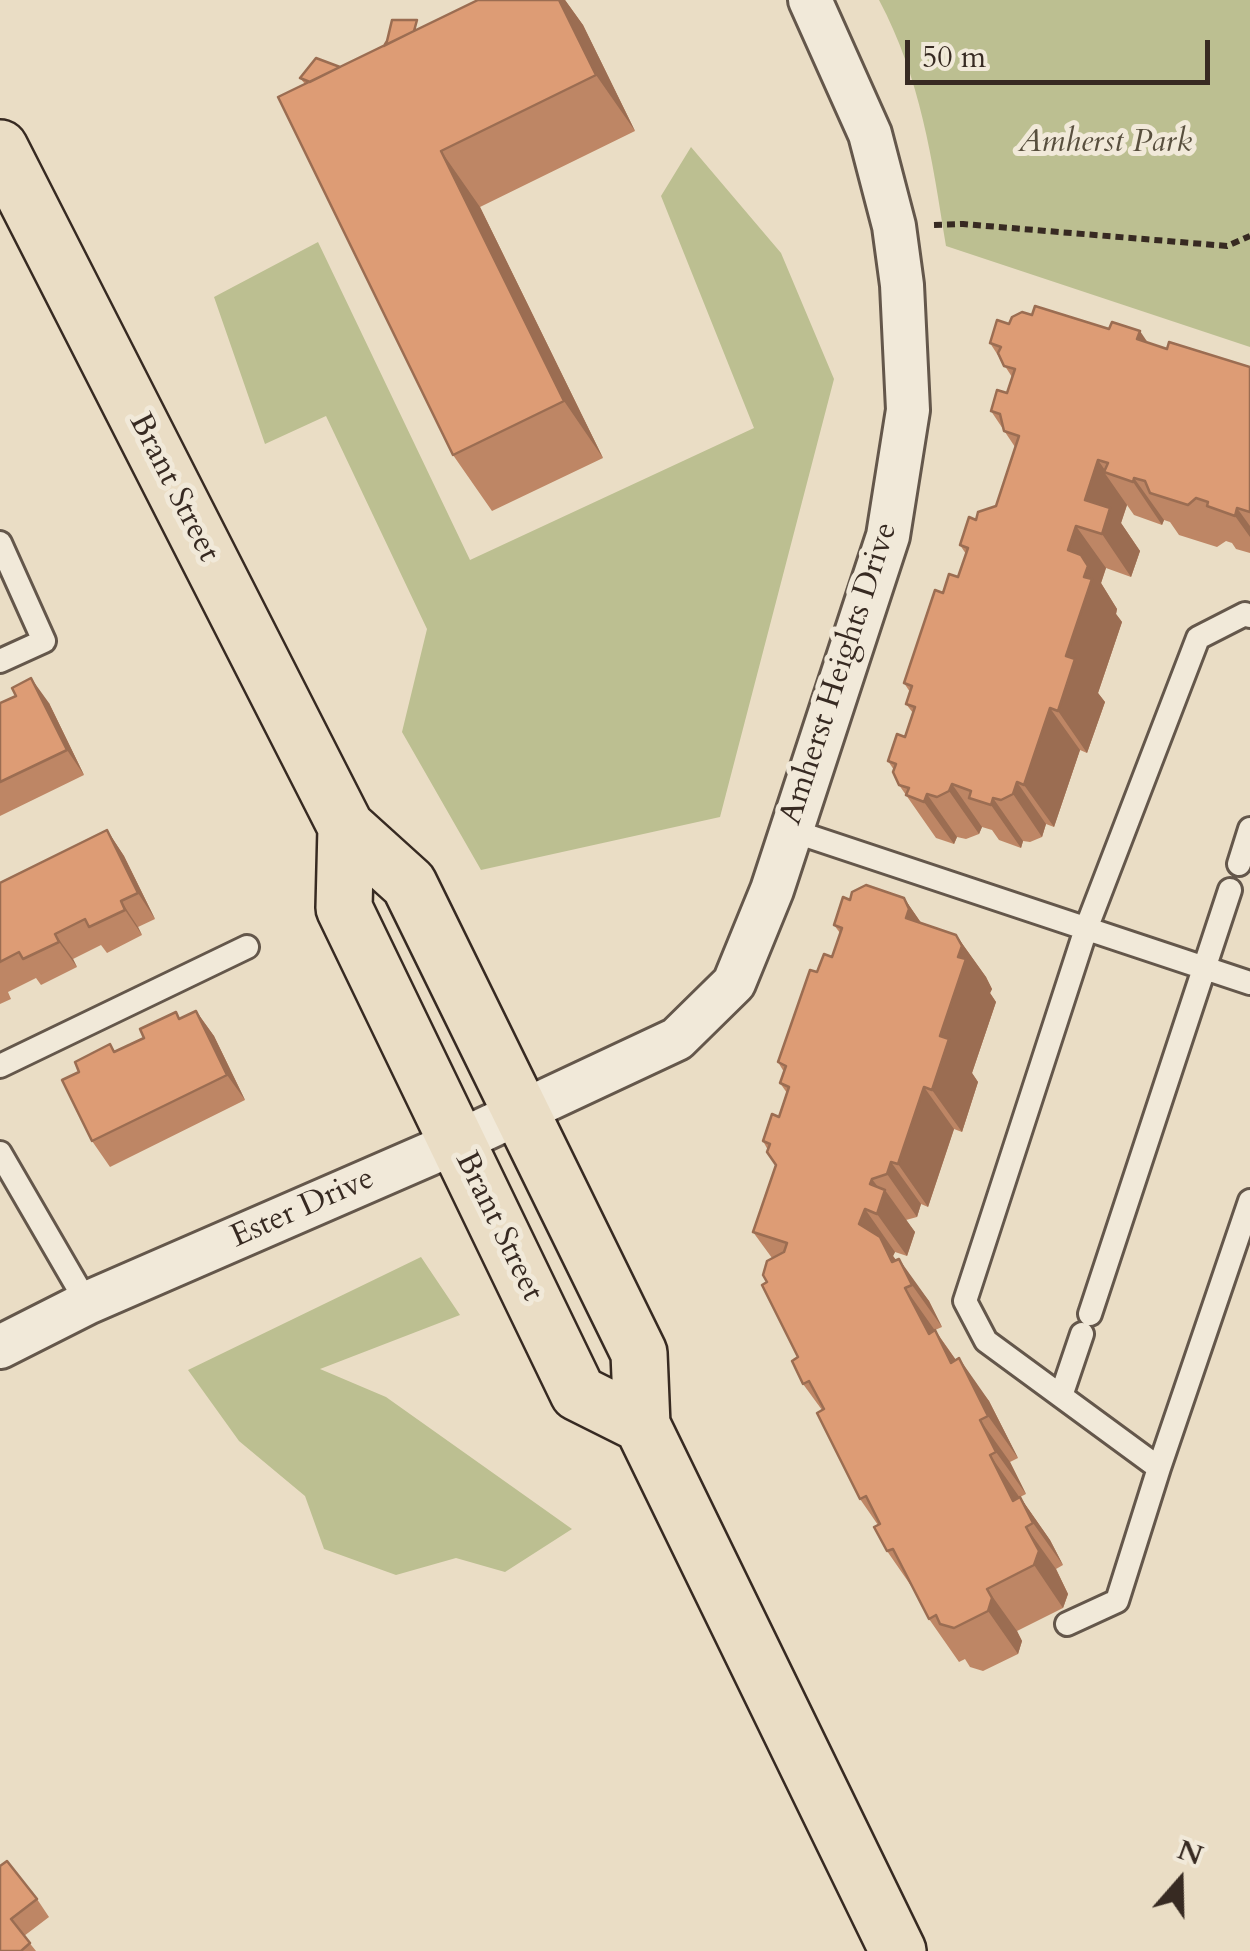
<!DOCTYPE html>
<html>
<head>
<meta charset="utf-8">
<style>
  body { margin:0 }
  #map { position:relative; width:1250px; height:1951px; overflow:hidden; background:#eaddc5; font-family:Cardo,serif }
  canvas { display:block }
  .north { position:absolute; left:1130px; top:1831px; width:100px; height:100px; -webkit-text-stroke:8px #f1e9d9; paint-order:stroke; rotate:20deg; font-size:28px; font-weight:700; line-height:40px; text-align:center; color:#372a22 }
  .north::after { content:''; display:block; margin:auto; width:35px; height:45px; background:#372a22; clip-path:polygon(50% 0,100% 100%,50% 72%,0 100%) }
  .scale { position:absolute; left:905px; top:40px; width:305px; height:45px; box-sizing:border-box; border:5px solid #372a22; border-top:0; padding-left:12px; font-size:30px; line-height:35px; white-space:nowrap; color:#372a22; -webkit-text-stroke:8px #f1e9d9; paint-order:stroke }
</style>
</head>
<body>
<div id="map">
<canvas width="1250" height="1951"></canvas>
<div class="north">N</div>
<div class="scale">50 m</div>
</div>
<script>
const c = document.querySelector('canvas').getContext('2d');
c.lineJoin = 'round';
function fillPath(path, color) { c.fillStyle = color; c.fill(path, 'evenodd'); }
function strokePath(path, color, width, dash) { c.strokeStyle = color; c.lineWidth = width; c.lineCap = dash ? 'butt' : 'round'; c.setLineDash(dash || []); c.stroke(path); }
function write(font, color, halo, rows, align = 'center') {
  c.font = font + ' Cardo,serif'; c.lineWidth = 10; c.setLineDash([]); c.textBaseline = 'middle'; c.strokeStyle = halo; c.fillStyle = color; for (const [text, x, y, turn = 0] of rows) {
    c.save(); c.translate(x, y); c.rotate((+turn || 0) * Math.PI / 180); c.textAlign = isNaN(turn) ? turn : align; if (halo) c.strokeText(text, 0, 0); c.fillText(text, 0, 0); c.restore();
  }
}
const green = new Path2D(`
  M 879,0 L 1250,0 L 1250,347 L 946,246 C 932,159 921,79 879,0 Z
  M 691,147 L 781,253 L 834,379 L 720,817 L 481,870 L 402,732 L 427,629 L 326,416 L 265,444 L 214,297 L 318,242 L 470,560 L 754,428 L 661,196 Z
  M 421,1257 L 460,1315 L 320,1369 L 386,1397 L 572,1529 L 505,1572 L 456,1558 L 396,1575 L 324,1549 L 305,1496 L 239,1441 L 188,1370 Z`);
const path = new Path2D(`
  M 934,225 L 963,224 L 1227,246 L 1250,236`);
const service = new Path2D(`
  M 0,543 L 44,641 L 0,661
  M 790,830 L 1250,983
  M 1239,864 L 1250,829
  M 0,1066 L 247,947
  M 0,1153 L 87,1303
  M 1090,1314 L 1230,890
  M 1061,1396 L 1082,1334
  M 1159,1468 L 1250,1201
  M 1067,1624 L 1117,1601 L 1159,1468 L 986,1341 L 965,1301 L 1086,929 L 1198,638 L 1245,614 L 1250,616`);
const minor = new Path2D(`
  M 0,1347 L 87,1303 L 457,1142 L 677,1039 L 734,983 L 772,890 L 888,536 L 908,410 L 902,285 L 894,226 L 870,134 L 810,0`);
const primary = new Path2D(`
  M 0,148 L 346,827 L 409,884 L 639,1353 L 642,1425 L 898,1951
  M 346,827 L 344,908 L 578,1393 L 642,1425`);
const wall = new Path2D(`
  M 478,0 L 565,0 L 583,25 L 635,131 L 480,207 L 603,458 L 492,511 L 453,455 L 305,84 L 300,78 L 340,67 L 384,46 L 387,41 L 422,27 Z
  M 1032,315 L 1147,343 L 1167,349 L 1250,367 L 1250,553 L 1236,549 L 1232,543 L 1226,541 L 1217,547 L 1179,535 L 1170,522 L 1164,520 L 1162,525 L 1134,515 L 1127,505 L 1121,523 L 1140,551 L 1131,577 L 1106,568 L 1101,583 L 1117,609 L 1116,614 L 1122,622 L 1098,693 L 1105,702 L 1087,753 L 1080,750 L 1054,827 L 1046,824 L 1042,837 L 1030,842 L 1023,841 L 1021,848 L 999,840 L 992,830 L 982,827 L 979,834 L 966,839 L 957,837 L 954,844 L 936,838 L 899,785 L 894,770 L 888,761 L 905,737 L 913,713 L 906,704 L 910,692 L 904,683 L 943,593 L 958,577 L 966,554 L 960,545 L 976,520 L 996,506 L 1015,447 L 991,411 L 1007,393 L 1012,377 L 990,343 L 1009,324 Z
  M 0,703 L 49,703 L 84,775 L 0,816 Z
  M 107,830 L 124,856 L 155,919 L 138,927 L 142,935 L 107,953 L 101,945 L 73,959 L 77,967 L 41,985 L 36,978 L 8,992 L 11,999 L 0,1004 L 0,883 Z
  M 904,898 L 921,923 L 956,935 L 986,977 L 992,989 L 990,993 L 996,1002 L 972,1073 L 978,1082 L 962,1132 L 954,1129 L 928,1207 L 921,1204 L 917,1217 L 906,1220 L 915,1232 L 907,1256 L 895,1252 L 893,1256 L 929,1301 L 942,1327 L 935,1330 L 956,1360 L 989,1401 L 1018,1458 L 1010,1462 L 1026,1494 L 1020,1497 L 1050,1540 L 1063,1565 L 1056,1569 L 1068,1594 L 1063,1608 L 1017,1631 L 1022,1641 L 1018,1654 L 983,1671 L 970,1667 L 965,1659 L 959,1662 L 929,1619 L 914,1590 L 887,1551 L 878,1525 L 860,1499 L 822,1410 L 803,1384 L 798,1357 L 767,1282 L 772,1258 L 753,1232 L 776,1165 L 763,1141 L 779,1117 L 787,1093 L 780,1083 L 784,1072 L 778,1062 L 832,957 L 840,933 L 834,925 L 850,900 Z
  M 196,1011 L 214,1036 L 245,1100 L 110,1167 L 92,1141 L 180,1019 Z
  M 0,1866 L 37,1899 L 49,1917 L 24,1936 L 36,1951 L 0,1951 Z`);
const shadedWall = new Path2D(`
  M 559,0 L 565,0 L 583,25 L 635,131 L 596,75 Z
  M 441,151 L 480,207 L 603,458 L 564,401 Z
  M 1140,331 L 1169,374 L 1137,339 Z
  M 1098,460 L 1107,473 L 1104,472 L 1127,505 L 1121,523 L 1140,551 L 1131,577 L 1102,534 L 1085,500 Z
  M 1134,478 L 1164,520 L 1162,525 L 1133,482 Z
  M 1237,508 L 1250,526 L 1250,537 L 1235,516 Z
  M 1076,526 L 1106,568 L 1101,583 L 1117,609 L 1116,614 L 1122,622 L 1098,693 L 1105,702 L 1087,753 L 1058,711 L 1066,656 L 1068,550 Z
  M 31,678 L 49,703 L 84,775 L 67,750 Z
  M 1050,708 L 1080,750 L 1054,827 L 1024,785 Z
  M 1017,782 L 1046,824 L 1042,837 L 1013,794 Z
  M 952,784 L 982,827 L 979,834 L 949,791 Z
  M 927,794 L 957,837 L 954,844 L 924,802 Z
  M 993,798 L 1023,841 L 1021,848 L 991,805 Z
  M 107,830 L 124,856 L 155,919 L 138,893 Z
  M 904,898 L 933,940 L 906,918 Z
  M 121,901 L 138,927 L 142,935 L 125,910 Z
  M 55,934 L 73,959 L 77,967 L 59,942 Z
  M 956,935 L 986,977 L 992,989 L 990,993 L 996,1002 L 972,1073 L 978,1082 L 962,1132 L 932,1090 L 940,1036 L 958,957 Z
  M 196,1011 L 214,1036 L 245,1100 L 227,1075 Z
  M 924,1087 L 954,1129 L 928,1207 L 898,1164 Z
  M 891,1162 L 921,1204 L 917,1217 L 887,1174 Z
  M 872,1179 L 884,1195 L 885,1190 L 915,1232 L 907,1256 L 877,1214 L 870,1184 Z
  M 865,1209 L 895,1252 L 893,1256 L 909,1280 L 889,1266 L 859,1224 Z
  M 899,1259 L 929,1301 L 942,1327 L 912,1285 Z
  M 905,1288 L 965,1373 L 981,1405 L 929,1334 Z
  M 959,1358 L 989,1401 L 1018,1458 L 988,1416 Z
  M 980,1420 L 1010,1462 L 1026,1494 L 996,1452 Z
  M 990,1455 L 1020,1498 L 1013,1501 Z
  M 1020,1497 L 1050,1540 L 1063,1565 L 1033,1523 Z
  M 1026,1527 L 1056,1569 L 1068,1594 L 1063,1608 L 1034,1565 Z
  M 987,1589 L 1017,1631 L 1022,1641 L 1018,1654 L 988,1611 Z`);
const building = new Path2D(`
  M 478,0 L 559,0 L 596,75 L 441,151 L 564,401 L 453,455 L 278,97 Z
  M 392,20 L 417,20 L 414,31 L 384,46 L 387,41 Z
  M 316,58 L 340,67 L 310,82 L 300,78 Z
  M 1035,306 L 1109,329 L 1112,322 L 1140,331 L 1137,339 L 1167,349 L 1169,342 L 1250,367 L 1250,512 L 1237,508 L 1235,516 L 1207,506 L 1208,502 L 1196,498 L 1188,505 L 1150,493 L 1145,481 L 1134,478 L 1133,482 L 1104,472 L 1108,463 L 1098,460 L 1085,500 L 1110,508 L 1102,534 L 1076,526 L 1068,550 L 1081,555 L 1088,566 L 1084,577 L 1092,579 L 1066,656 L 1075,659 L 1058,711 L 1050,708 L 1024,785 L 1017,782 L 1013,794 L 1001,800 L 993,798 L 991,805 L 969,798 L 971,791 L 952,784 L 949,791 L 937,797 L 927,794 L 924,802 L 906,795 L 909,788 L 899,785 L 893,772 L 896,764 L 888,761 L 897,734 L 905,737 L 915,707 L 906,704 L 912,686 L 904,683 L 935,590 L 943,593 L 949,574 L 958,577 L 968,548 L 960,545 L 969,517 L 976,520 L 978,512 L 996,506 L 1019,436 L 1004,431 L 1000,414 L 991,411 L 997,390 L 1007,393 L 1015,369 L 1004,366 L 998,353 L 1001,347 L 990,343 L 997,320 L 1009,324 L 1012,317 L 1022,312 L 1032,315 Z
  M 31,678 L 67,750 L 0,782 L 0,703 L 16,696 L 12,688 Z
  M 107,830 L 138,893 L 121,901 L 125,910 L 89,927 L 85,919 L 55,934 L 59,942 L 23,959 L 19,952 L 0,962 L 0,883 Z
  M 866,885 L 904,898 L 909,909 L 906,918 L 956,935 L 962,946 L 958,957 L 966,959 L 940,1036 L 949,1039 L 932,1090 L 924,1087 L 898,1164 L 891,1162 L 887,1174 L 872,1179 L 870,1184 L 885,1190 L 877,1214 L 865,1209 L 859,1224 L 880,1237 L 892,1262 L 899,1259 L 912,1285 L 905,1288 L 929,1334 L 935,1330 L 951,1363 L 959,1358 L 988,1416 L 980,1420 L 996,1452 L 990,1455 L 1013,1501 L 1020,1497 L 1033,1523 L 1026,1527 L 1039,1551 L 1034,1565 L 987,1589 L 992,1598 L 988,1611 L 954,1628 L 940,1624 L 936,1615 L 929,1619 L 893,1549 L 887,1551 L 874,1527 L 880,1524 L 866,1496 L 860,1499 L 817,1413 L 824,1409 L 809,1381 L 803,1384 L 792,1361 L 798,1357 L 762,1285 L 767,1282 L 763,1275 L 767,1261 L 784,1252 L 787,1243 L 753,1232 L 776,1165 L 767,1152 L 770,1144 L 763,1141 L 772,1114 L 779,1117 L 789,1087 L 780,1083 L 786,1066 L 778,1062 L 810,970 L 817,972 L 824,954 L 832,957 L 842,928 L 834,925 L 843,897 L 850,900 L 852,892 Z
  M 196,1011 L 227,1075 L 92,1141 L 62,1080 L 79,1072 L 75,1062 L 110,1044 L 114,1052 L 144,1038 L 140,1029 L 176,1012 L 179,1019 Z
  M 7,1861 L 37,1899 L 11,1919 L 30,1943 L 21,1951 L 0,1951 L 0,1866 Z`);
const parkNames = [
  ["Amherst Park",1105,144]
];
const streetNames = [
  ["Brant Street",173,488,63],
  ["Amherst Heights Drive",840,674,-72],
  ["Ester Drive",303,1209,-24],
  ["Brant Street",498,1227,64]
];
fillPath(green, '#bcbf91');
strokePath(service, '#64574b', 28);
strokePath(minor, '#64574b', 48);
strokePath(primary, '#372a22', 60);
strokePath(path, '#372a22', 6, [8, 5]);
strokePath(service, '#f1e9d9', 22);
strokePath(minor, '#f1e9d9', 42);
strokePath(primary, '#eaddc5', 55);
fillPath(wall, '#be8665');
fillPath(shadedWall, '#9b6d52');
fillPath(building, '#dd9c75');
strokePath(building, '#9b6d52', 2.5);
write('italic 32px', '#584f3e', '#f1e9d9', parkNames);
write('32px', '#372a22', '#f1e9d9', streetNames);
</script>
</body>
</html>
